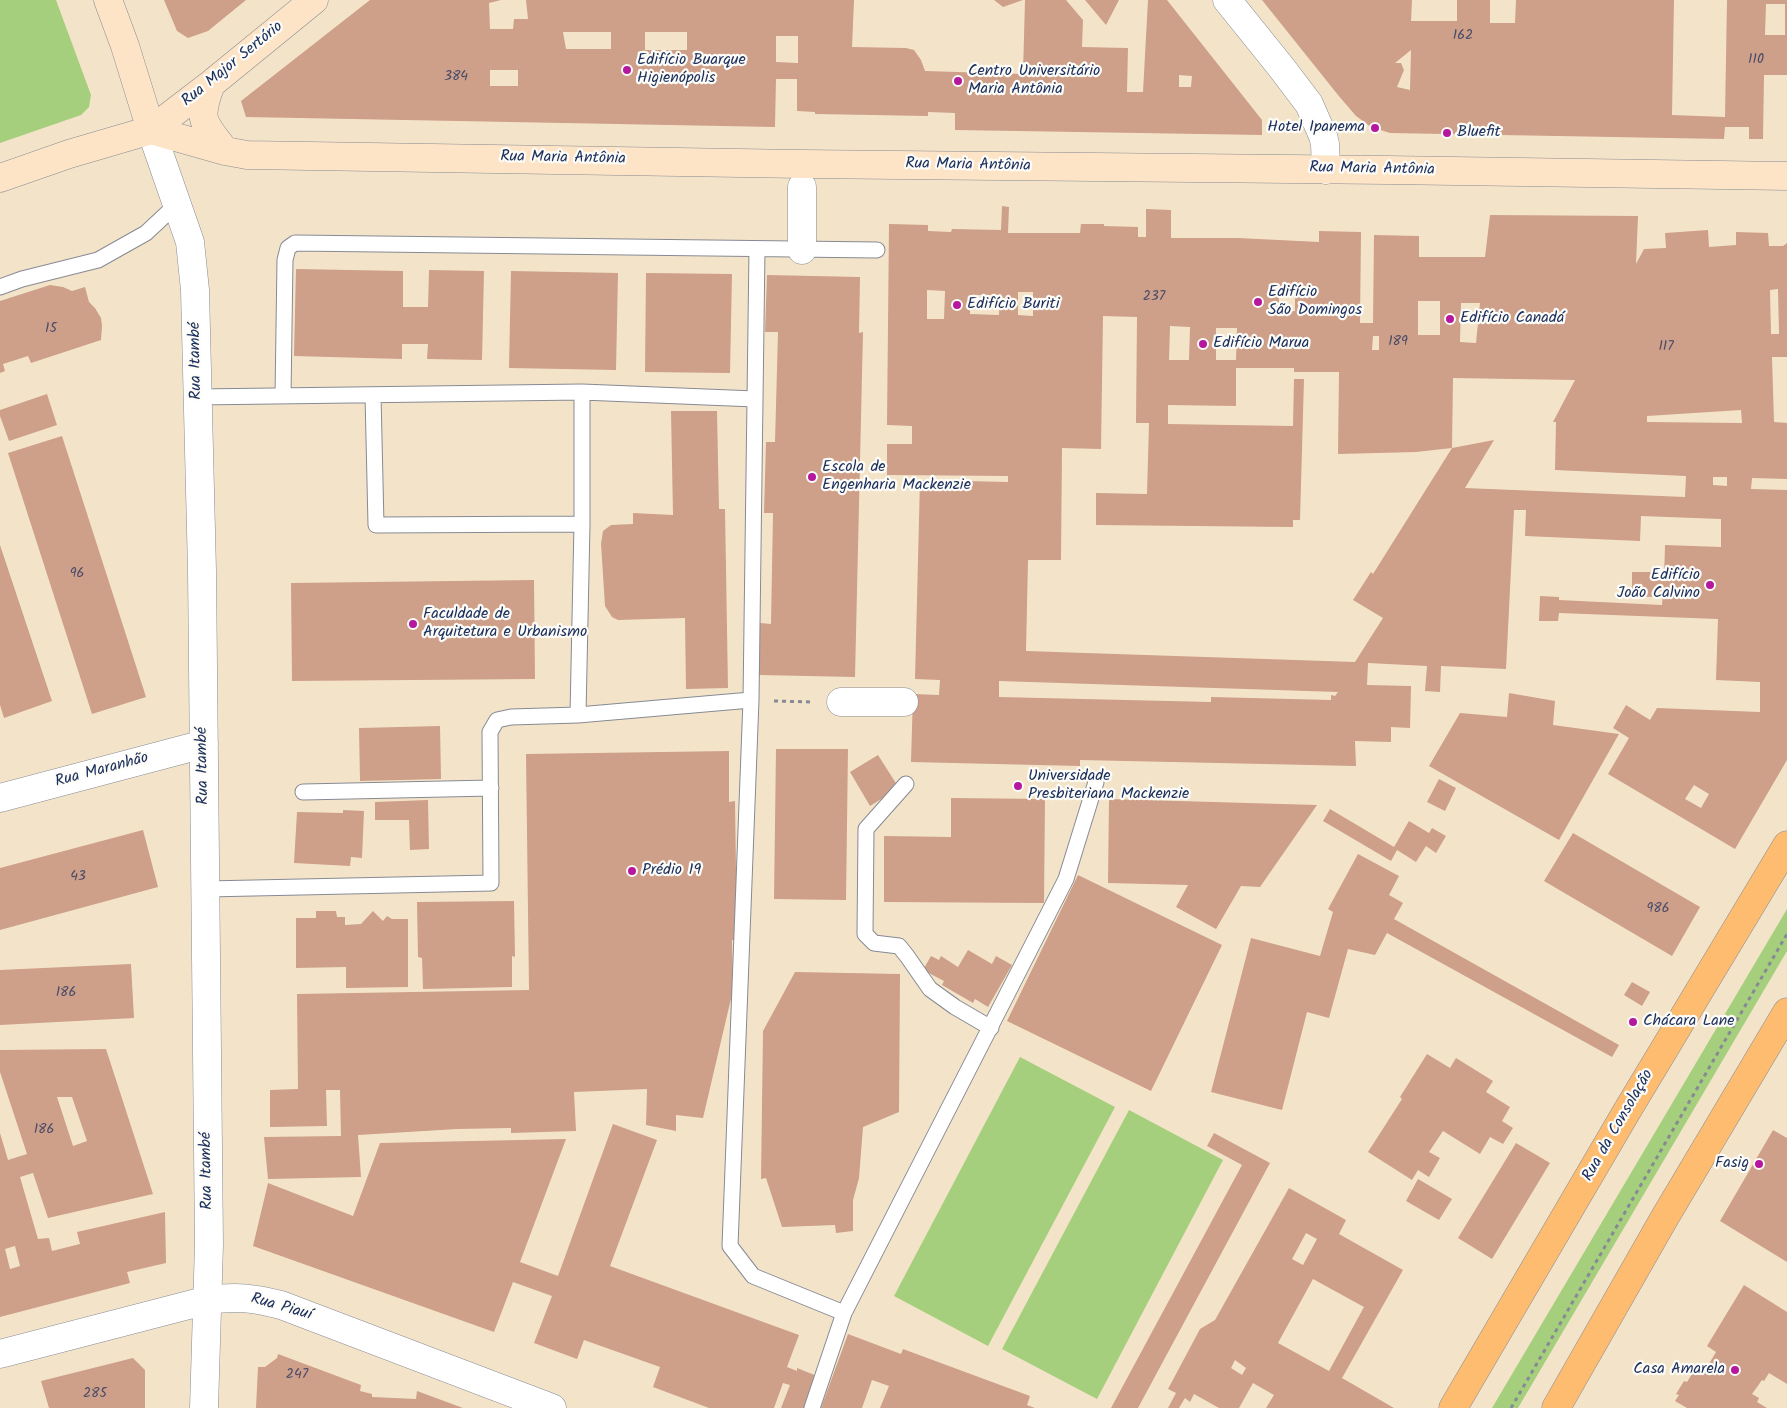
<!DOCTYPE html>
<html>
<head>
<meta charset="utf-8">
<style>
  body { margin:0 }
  canvas { display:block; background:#f3e4c9 }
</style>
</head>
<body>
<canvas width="1787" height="1408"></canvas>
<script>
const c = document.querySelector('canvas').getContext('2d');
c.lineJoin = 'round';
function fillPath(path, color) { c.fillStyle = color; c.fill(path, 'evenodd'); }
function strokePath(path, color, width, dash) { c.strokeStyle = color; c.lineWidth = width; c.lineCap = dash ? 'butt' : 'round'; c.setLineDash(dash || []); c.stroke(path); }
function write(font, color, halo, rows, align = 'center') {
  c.font = font + ' Kalam,sans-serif'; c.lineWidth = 4.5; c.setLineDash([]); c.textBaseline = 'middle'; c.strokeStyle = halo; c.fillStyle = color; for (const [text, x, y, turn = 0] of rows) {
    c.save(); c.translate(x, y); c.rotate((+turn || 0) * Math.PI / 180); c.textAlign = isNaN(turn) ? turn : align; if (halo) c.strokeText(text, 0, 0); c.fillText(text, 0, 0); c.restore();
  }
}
const green = new Path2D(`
  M 0,0 L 56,0 L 91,95 L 89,107 L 81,115 L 0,143 Z
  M 1787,909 L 1787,951 L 1518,1408 L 1492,1408 Z
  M 1020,1057 L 1115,1107 L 988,1346 L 894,1296 Z
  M 1129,1110 L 1223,1160 L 1097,1399 L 1002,1349 Z`);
const building = new Path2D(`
  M 164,0 L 246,0 L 208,31 L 188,38 L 177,31 Z
  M 370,0 L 501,0 L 489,3 L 490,29 L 513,29 L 514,19 L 528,19 L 526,0 L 854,0 L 852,47 L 906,48 L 914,50 L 921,60 L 925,71 L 1023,74 L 1025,0 L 1066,0 L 1083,20 L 1082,47 L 1128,48 L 1127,92 L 1143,92 L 1148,0 L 1167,0 L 1262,120 L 1262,135 L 955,130 L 955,113 L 928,112 L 928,116 L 815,114 L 815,112 L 797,111 L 797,79 L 776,79 L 775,127 L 246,117 L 241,101 ZM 563,32 L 611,32 L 611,49 L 566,49 ZM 645,32 L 687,32 L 687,50 L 645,50 ZM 776,36 L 798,36 L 798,63 L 776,62 ZM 490,70 L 518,70 L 518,86 L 490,86 ZM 1179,75 L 1192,76 L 1191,87 L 1179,87 Z
  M 994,0 L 1023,0 L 1003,7 Z
  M 1085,0 L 1119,0 L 1106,25 Z
  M 1262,0 L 1412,0 L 1411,21 L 1457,21 L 1457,0 L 1490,0 L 1490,23 L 1515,23 L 1516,0 L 1674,0 L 1672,115 L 1725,117 L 1727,0 L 1787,0 L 1787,75 L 1764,75 L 1763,139 L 1749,139 L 1749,127 L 1725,127 L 1724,139 L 1390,133 L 1371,127 L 1356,116 L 1338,95 ZM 1766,4 L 1785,4 L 1785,35 L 1765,35 ZM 1411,50 L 1410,90 L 1397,87 L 1404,70 L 1401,63 L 1395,63 Z
  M 1002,206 L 1009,207 L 1008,233 L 1080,233 L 1081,224 L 1104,224 L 1104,226 L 1138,227 L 1138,237 L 1146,237 L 1146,209 L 1171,210 L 1171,238 L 1238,238 L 1319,242 L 1319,231 L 1361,232 L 1360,323 L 1373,323 L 1374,235 L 1419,236 L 1419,257 L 1485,257 L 1490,215 L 1638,216 L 1636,264 L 1644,249 L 1666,248 L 1665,233 L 1708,230 L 1709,247 L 1736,245 L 1736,232 L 1768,233 L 1769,246 L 1783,246 L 1787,243 L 1787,357 L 1772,357 L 1774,422 L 1787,423 L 1787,479 L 1752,478 L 1751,489 L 1787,490 L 1787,760 L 1735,849 L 1608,774 L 1629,738 L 1613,728 L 1626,705 L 1650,720 L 1657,708 L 1760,712 L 1760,682 L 1716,680 L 1718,619 L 1559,613 L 1558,621 L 1539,621 L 1540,596 L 1559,597 L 1559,600 L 1662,605 L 1663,591 L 1654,590 L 1654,597 L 1632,596 L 1632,572 L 1655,572 L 1655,579 L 1664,580 L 1665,545 L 1721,547 L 1721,519 L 1641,516 L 1640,541 L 1525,536 L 1526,510 L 1514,510 L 1506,669 L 1441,666 L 1440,692 L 1425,691 L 1427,666 L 1368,663 L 1367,685 L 1411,686 L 1410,728 L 1391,727 L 1391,742 L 1355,741 L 1356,766 L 1080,760 L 1080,766 L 911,762 L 913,694 L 939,695 L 940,680 L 915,679 L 920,480 L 1008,482 L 1008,476 L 887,475 L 887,444 L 912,444 L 912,426 L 887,425 L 889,224 L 928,225 L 928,231 L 951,232 L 952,229 L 1001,230 ZM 1778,289 L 1779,334 L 1771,334 L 1770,290 ZM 927,290 L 945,291 L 944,319 L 927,319 ZM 1018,292 L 1033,292 L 1033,316 L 1018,315 ZM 1279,292 L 1295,292 L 1295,311 L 1279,311 ZM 970,295 L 1000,295 L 999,315 L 970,314 ZM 1418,301 L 1440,301 L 1440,335 L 1418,335 ZM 1461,303 L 1480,303 L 1476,343 L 1460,342 ZM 1103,316 L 1137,317 L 1136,423 L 1149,423 L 1147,494 L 1096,493 L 1096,525 L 1293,527 L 1293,520 L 1300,520 L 1304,379 L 1294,379 L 1293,426 L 1168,424 L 1168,405 L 1236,406 L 1236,368 L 1294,368 L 1294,372 L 1339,372 L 1338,454 L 1416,452 L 1452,448 L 1453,378 L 1575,380 L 1553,422 L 1556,422 L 1555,470 L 1686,476 L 1685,497 L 1465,488 L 1494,440 L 1452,448 L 1373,574 L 1371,572 L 1353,600 L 1383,618 L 1355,662 L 1026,651 L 1028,560 L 1061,560 L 1062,448 L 1101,449 ZM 1170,326 L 1190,327 L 1189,360 L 1169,360 ZM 1216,328 L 1237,328 L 1236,360 L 1216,360 ZM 1373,336 L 1379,336 L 1379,350 L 1372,350 ZM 1741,410 L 1742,423 L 1647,422 L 1647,416 ZM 1713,477 L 1727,477 L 1727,486 L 1713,485 ZM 999,681 L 1338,692 L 1335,696 L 1331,695 L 1331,700 L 1211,697 L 1211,702 L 999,697 ZM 1694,785 L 1709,794 L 1701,808 L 1685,799 Z
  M 296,269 L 403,271 L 403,307 L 428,307 L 429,270 L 484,271 L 482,360 L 427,359 L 428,344 L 402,344 L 402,359 L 294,356 Z
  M 511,271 L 618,273 L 616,370 L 509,368 Z
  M 646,273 L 732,274 L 730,373 L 645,372 Z
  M 767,275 L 860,277 L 859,333 L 863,332 L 855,677 L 759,675 L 760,623 L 771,624 L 773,513 L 764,513 L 766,442 L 775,442 L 778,332 L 765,332 Z
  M 50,285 L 63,287 L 72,291 L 85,287 L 89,302 L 95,308 L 101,318 L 102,326 L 101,340 L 31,363 L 28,356 L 3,364 L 5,371 L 0,373 L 0,301 Z
  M 47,394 L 57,425 L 9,441 L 0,416 L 0,410 Z
  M 671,411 L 717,411 L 719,509 L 725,509 L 728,688 L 686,689 L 685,618 L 618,620 L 612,617 L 605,606 L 601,544 L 603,531 L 611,525 L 633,524 L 633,513 L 673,515 Z
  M 62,436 L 146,697 L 92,714 L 8,453 Z
  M 0,545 L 52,701 L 4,718 L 0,705 Z
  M 534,580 L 535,679 L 292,681 L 291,583 Z
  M 1509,693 L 1555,701 L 1553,725 L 1619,734 L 1559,840 L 1429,766 L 1460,713 L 1507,717 Z
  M 440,726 L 441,779 L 360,781 L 359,728 Z
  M 776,749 L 848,749 L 846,900 L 774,899 Z
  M 729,751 L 729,802 L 735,801 L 737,940 L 732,940 L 733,990 L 703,1118 L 676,1115 L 676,1131 L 646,1125 L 647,1089 L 574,1092 L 576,1131 L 511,1133 L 511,1128 L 457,1129 L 358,1135 L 361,1177 L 268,1179 L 264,1137 L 341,1136 L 340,1090 L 326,1090 L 327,1126 L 270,1127 L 270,1090 L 298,1089 L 297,994 L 529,990 L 526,754 Z
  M 878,755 L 899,788 L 870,806 L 850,772 Z
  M 1439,779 L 1456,788 L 1445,811 L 1427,802 Z
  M 951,798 L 1045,799 L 1044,903 L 884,902 L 884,836 L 951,837 Z
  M 1109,799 L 1317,805 L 1260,887 L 1241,886 L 1216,929 L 1176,907 L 1188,885 L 1108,883 Z
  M 428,800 L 429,849 L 410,850 L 409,820 L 375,820 L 375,802 Z
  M 1330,809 L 1394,847 L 1409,821 L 1429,833 L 1432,828 L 1446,836 L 1436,853 L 1426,846 L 1416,862 L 1397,850 L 1391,861 L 1323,821 Z
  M 343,810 L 364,811 L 362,858 L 351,857 L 350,866 L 294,863 L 297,812 L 343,813 Z
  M 143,830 L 158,887 L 0,930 L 0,868 Z
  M 1573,833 L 1700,907 L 1672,956 L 1544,881 Z
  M 1358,854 L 1399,876 L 1389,895 L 1403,903 L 1394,919 L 1619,1045 L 1612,1057 L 1387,933 L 1375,955 L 1348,949 L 1329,1018 L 1307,1012 L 1282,1110 L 1211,1092 L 1251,938 L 1320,956 L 1333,912 L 1328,909 Z
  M 1078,875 L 1222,945 L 1151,1091 L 1007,1021 Z
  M 514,901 L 515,957 L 512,956 L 512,987 L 423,989 L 422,958 L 418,957 L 417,902 Z
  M 316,911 L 336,911 L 337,917 L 345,917 L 345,925 L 361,924 L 373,911 L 383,921 L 387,916 L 392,919 L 408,919 L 408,987 L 346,988 L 346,967 L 296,968 L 296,918 L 316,918 Z
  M 968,950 L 992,964 L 996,956 L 1012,965 L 988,1007 L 975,999 L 973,1003 L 942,985 L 944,981 L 923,970 L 931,956 L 939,960 L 941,956 L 958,967 Z
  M 131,964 L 134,1018 L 0,1025 L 0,970 Z
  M 795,972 L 900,974 L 899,1112 L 863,1127 L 859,1178 L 853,1200 L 853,1231 L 836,1233 L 835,1225 L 782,1227 L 766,1178 L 761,1179 L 763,1031 Z
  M 1632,982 L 1650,992 L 1642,1006 L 1624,995 Z
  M 106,1049 L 153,1194 L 48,1218 L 33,1173 L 20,1177 L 38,1239 L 49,1238 L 52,1251 L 80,1244 L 77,1232 L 165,1212 L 166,1263 L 127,1272 L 130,1283 L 0,1317 L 0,1133 L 8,1160 L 27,1154 L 0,1072 L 0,1050 ZM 57,1097 L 72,1097 L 87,1141 L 73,1146 ZM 15,1246 L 20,1266 L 10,1269 L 5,1249 Z
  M 1427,1054 L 1450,1068 L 1456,1058 L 1493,1081 L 1486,1092 L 1510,1107 L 1502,1121 L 1513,1128 L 1503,1144 L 1490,1137 L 1480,1154 L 1443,1131 L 1429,1152 L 1440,1158 L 1429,1177 L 1418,1170 L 1412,1180 L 1368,1152 L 1402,1099 L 1400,1097 Z
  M 613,1124 L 657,1140 L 610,1266 L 799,1335 L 787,1367 L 797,1371 L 797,1368 L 817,1376 L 805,1408 L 781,1408 L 790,1385 L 783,1383 L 774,1408 L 709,1408 L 653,1387 L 660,1367 L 584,1340 L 577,1359 L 534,1343 L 552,1296 L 513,1282 L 494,1332 L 253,1246 L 268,1183 L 353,1216 L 380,1143 L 566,1139 L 520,1262 L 558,1276 Z
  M 1773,1130 L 1787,1138 L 1787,1262 L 1720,1221 Z
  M 1214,1133 L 1270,1163 L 1138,1408 L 1111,1408 L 1242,1165 L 1207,1146 Z
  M 1516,1143 L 1550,1163 L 1492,1259 L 1458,1238 Z
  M 1418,1179 L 1452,1199 L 1439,1220 L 1406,1201 Z
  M 1289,1188 L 1346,1220 L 1339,1234 L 1403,1270 L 1342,1378 L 1394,1408 L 1266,1408 L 1274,1395 L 1253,1383 L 1239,1408 L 1219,1408 L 1194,1394 L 1190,1402 L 1185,1398 L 1179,1408 L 1168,1408 L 1176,1393 L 1168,1389 L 1200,1329 L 1215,1320 ZM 1306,1233 L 1317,1239 L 1303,1265 L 1292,1259 ZM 1313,1279 L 1364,1307 L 1329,1371 L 1278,1343 ZM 1235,1360 L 1246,1368 L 1242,1375 L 1231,1368 Z
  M 1744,1285 L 1787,1312 L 1787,1384 L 1769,1373 L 1764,1381 L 1762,1380 L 1752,1394 L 1759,1398 L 1757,1402 L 1767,1408 L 1687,1408 L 1675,1401 L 1679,1395 L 1676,1394 L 1684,1381 L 1687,1382 L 1698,1364 L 1706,1369 L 1716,1352 L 1707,1346 Z
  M 848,1334 L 901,1354 L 903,1349 L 1030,1396 L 1027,1405 L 1035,1408 L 880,1408 L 889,1386 L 872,1380 L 862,1408 L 821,1408 Z
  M 278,1354 L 361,1385 L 360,1391 L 372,1394 L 372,1397 L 416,1399 L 417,1391 L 463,1408 L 256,1408 L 258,1367 L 265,1367 L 277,1358 Z
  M 133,1358 L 145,1370 L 145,1408 L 49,1408 L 41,1381 Z`);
const path = new Path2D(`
  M 774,701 L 813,702
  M 1511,1408 L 1787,934`);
const lane = new Path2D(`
  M 0,287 L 22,279 L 98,260 L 146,233 L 177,204
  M 582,392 L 755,399
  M 373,395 L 376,525 L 582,524
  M 283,396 L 285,260 L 288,248 L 295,243 L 877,250
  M 197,397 L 582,392 L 582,524 L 578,715
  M 751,700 L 757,249
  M 906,784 L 866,829 L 865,934 L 874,943 L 899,946 L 907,956 L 930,989 L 955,1007 L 991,1028
  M 303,792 L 491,788
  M 206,889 L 491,883 L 490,732 L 497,720 L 511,717 L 578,715 L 751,700 L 730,1246 L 753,1276 L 844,1313 L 812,1408
  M 844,1313 L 1066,879 L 1096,782`);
const street = new Path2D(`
  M 1227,0 L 1281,67 L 1309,104 L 1323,136 L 1325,144 L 1326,170
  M 151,130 L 190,242 L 195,290 L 202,571 L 209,1244 L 204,1408
  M 802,187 L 802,250
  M 841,702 L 904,702
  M 0,798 L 204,744
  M 0,1354 L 208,1300 C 237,1296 253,1298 281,1305 L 552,1408`);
const secondary = new Path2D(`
  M 108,0 L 125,46 L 151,130
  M 211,84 C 197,121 203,122 225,151
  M 151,130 L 225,151 L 247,155 L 801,164 L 1387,170 L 1787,176
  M 0,178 L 69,154 L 151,130 L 211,84 L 314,0`);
const primary = new Path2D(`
  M 1453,1408 L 1627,1111 L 1787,845
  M 1556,1408 L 1665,1217 L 1787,1012`);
const markers = [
  [627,70,5,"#b5179e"],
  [958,81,5,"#b5179e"],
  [1375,128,5,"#b5179e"],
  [1447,133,5,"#b5179e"],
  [1258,302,5,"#b5179e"],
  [957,305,5,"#b5179e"],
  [1450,319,5,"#b5179e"],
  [1203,344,5,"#b5179e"],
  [812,477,5,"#b5179e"],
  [1710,585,5,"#b5179e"],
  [413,624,5,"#b5179e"],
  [1018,786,5,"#b5179e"],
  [632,871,5,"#b5179e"],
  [1633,1022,5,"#b5179e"],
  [1759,1164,5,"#b5179e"],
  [1735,1370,5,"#b5179e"]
];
const numberNames = [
  ["162",1463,37],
  ["110",1756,61],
  ["384",456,78],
  ["237",1154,298],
  ["15",51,330],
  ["189",1398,343],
  ["117",1666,348],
  ["96",77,575],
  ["43",78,878],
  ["986",1658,910],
  ["186",66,994],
  ["186",44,1131],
  ["247",297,1376],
  ["285",95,1395]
];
const poiNames = [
  ["Edifício Buarque",637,61],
  ["Higienópolis",637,79],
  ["Centro Universitário",968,72],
  ["Maria Antônia",968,90],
  ["Hotel Ipanema",1365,128,"right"],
  ["Bluefit",1457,133],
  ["Edifício",1268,293],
  ["São Domingos",1268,311],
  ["Edifício Buriti",967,305],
  ["Edifício Canadá",1460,319],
  ["Edifício Marua",1213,344],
  ["Escola de",822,468],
  ["Engenharia Mackenzie",822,486],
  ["Edifício",1700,576,"right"],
  ["João Calvino",1700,594,"right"],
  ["Faculdade de",423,615],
  ["Arquitetura e Urbanismo",423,633],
  ["Universidade",1028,777],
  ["Presbiteriana Mackenzie",1028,795],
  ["Prédio 19",642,871],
  ["Chácara Lane",1643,1022],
  ["Fasig",1749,1164,"right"],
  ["Casa Amarela",1725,1370,"right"]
];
const streetNames = [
  ["Rua Major Sertório",233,65,-39],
  ["Rua Maria Antônia",563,159,1],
  ["Rua Maria Antônia",968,166,1],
  ["Rua Maria Antônia",1372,170,1],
  ["Rua Itambé",197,361,-91],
  ["Rua Itambé",204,766,-91],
  ["Rua Maranhão",102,771,-15],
  ["Rua da Consolação",1619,1126,-60],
  ["Rua Itambé",208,1171,-91],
  ["Rua Piauí",281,1308,16]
];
fillPath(green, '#a5cf7c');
fillPath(building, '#ce9f89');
strokePath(lane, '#878a94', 17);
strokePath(street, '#878a94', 29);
strokePath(secondary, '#878a94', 29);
strokePath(primary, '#878a94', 29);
strokePath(path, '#878a94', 3, [4, 4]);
strokePath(lane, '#fff', 15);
strokePath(street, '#fff', 28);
strokePath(secondary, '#fee4c6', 28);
strokePath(primary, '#fdbc70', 28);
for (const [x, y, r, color] of markers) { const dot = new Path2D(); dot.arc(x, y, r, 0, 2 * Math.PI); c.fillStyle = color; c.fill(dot); strokePath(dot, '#fdfcf7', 2); }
write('14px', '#484b69', null, numberNames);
write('16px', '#1b2f5e', '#fdfcf7', poiNames, 'left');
write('16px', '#1b2f5e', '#fdfcf7', streetNames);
</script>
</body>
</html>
